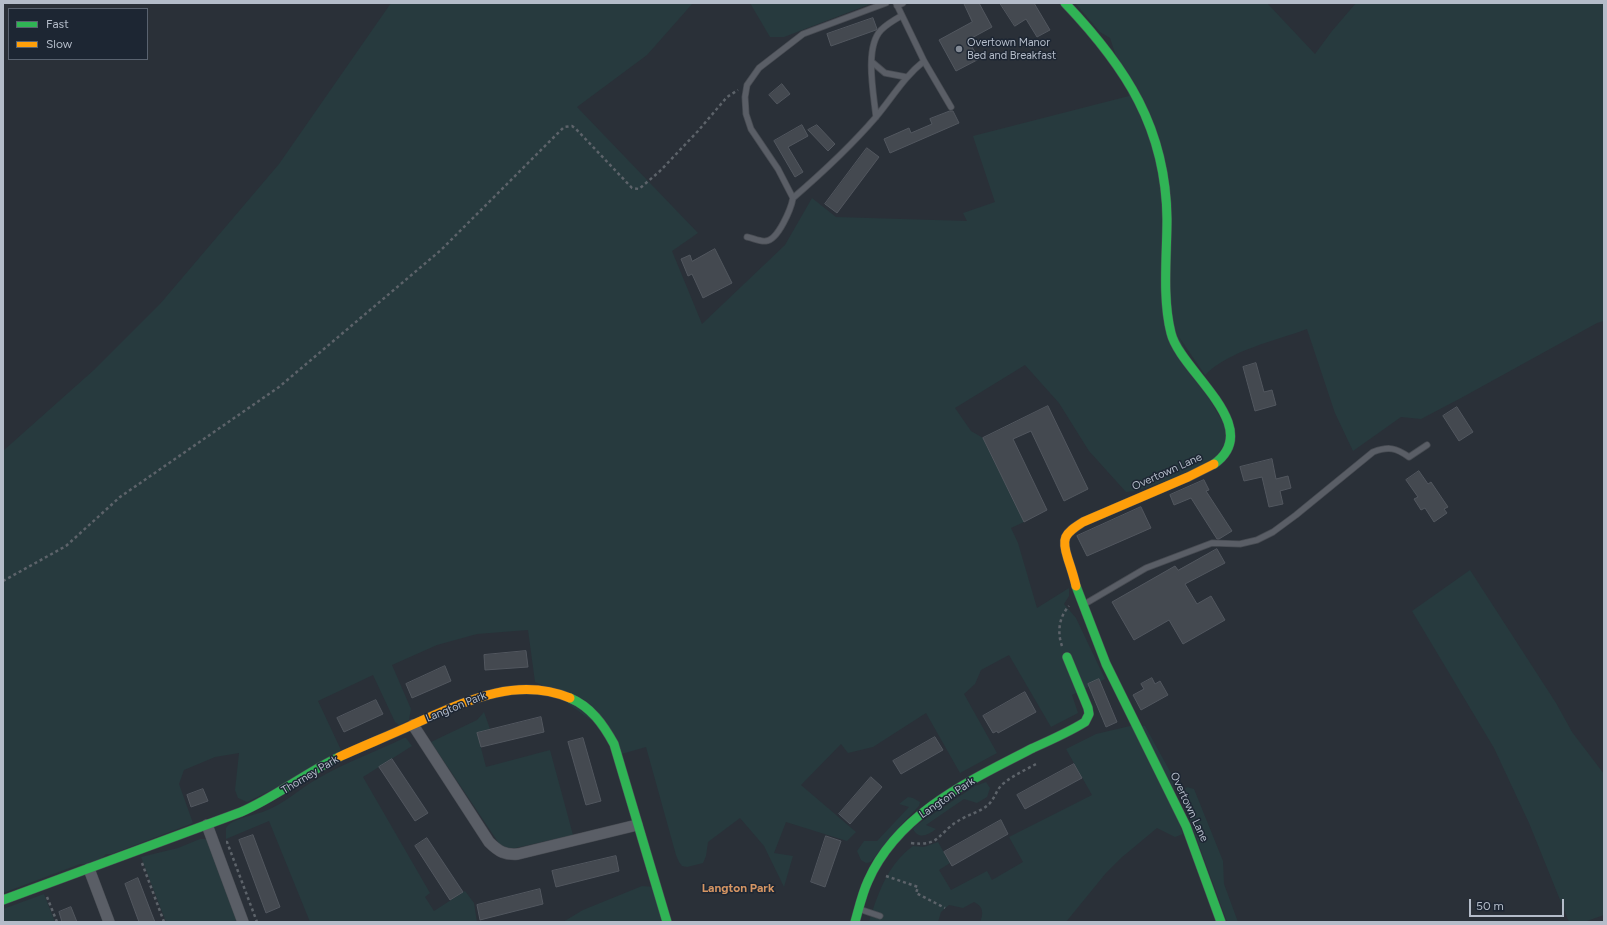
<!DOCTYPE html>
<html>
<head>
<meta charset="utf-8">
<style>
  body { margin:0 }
  #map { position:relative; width:1607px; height:925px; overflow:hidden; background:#2a3038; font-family:Figtree,sans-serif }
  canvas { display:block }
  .frame { position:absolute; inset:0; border:4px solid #b4bcc9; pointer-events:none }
  .legend { position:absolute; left:8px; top:8px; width:140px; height:52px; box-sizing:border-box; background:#1d2633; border:1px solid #59626f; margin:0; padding:5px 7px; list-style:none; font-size:12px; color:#b4bcc9 }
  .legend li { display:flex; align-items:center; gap:8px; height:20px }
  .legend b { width:20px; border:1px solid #59626f }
  .scale { position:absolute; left:1469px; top:899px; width:95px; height:18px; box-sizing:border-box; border:2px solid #b4bcc9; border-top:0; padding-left:5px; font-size:12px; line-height:14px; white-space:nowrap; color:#b4bcc9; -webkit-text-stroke:3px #1d2633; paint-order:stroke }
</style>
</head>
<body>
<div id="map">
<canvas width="1607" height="925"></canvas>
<div class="frame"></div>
<ul class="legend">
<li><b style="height:5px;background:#30b455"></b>Fast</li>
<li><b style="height:5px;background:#ff9f0a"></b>Slow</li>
</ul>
<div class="scale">50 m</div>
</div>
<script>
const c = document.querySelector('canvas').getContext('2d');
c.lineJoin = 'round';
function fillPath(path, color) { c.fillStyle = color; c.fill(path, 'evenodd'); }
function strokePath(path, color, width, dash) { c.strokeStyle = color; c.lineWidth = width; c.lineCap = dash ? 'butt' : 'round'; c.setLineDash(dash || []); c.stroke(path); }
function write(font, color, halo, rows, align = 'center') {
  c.font = font + ' Figtree,sans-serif'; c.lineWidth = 3; c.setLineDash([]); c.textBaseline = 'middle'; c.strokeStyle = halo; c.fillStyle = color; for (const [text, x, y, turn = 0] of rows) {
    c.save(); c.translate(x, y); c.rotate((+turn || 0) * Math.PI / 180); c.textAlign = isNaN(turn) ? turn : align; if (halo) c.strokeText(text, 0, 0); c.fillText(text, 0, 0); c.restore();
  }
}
const green = new Path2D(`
  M 391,3 L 693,3 L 647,55 L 577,107 L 698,233 L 672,251 L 702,324 L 785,245 L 812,198 L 836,217 L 967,221 L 963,213 L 995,202 L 973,136 L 1129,96 L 1110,38 L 1100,32 L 1075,3 L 1267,3 L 1315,54 L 1332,31 L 1356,3 L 1604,3 L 1604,321 L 1597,323 L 1461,398 L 1421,419 L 1401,417 L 1353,451 L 1335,413 L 1307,329 C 1275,341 1230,350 1205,375 L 1179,337 L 1213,405 L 1225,426 L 1225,443 L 1216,457 L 1181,476 L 1136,491 L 1126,492 L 1089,451 L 1059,403 L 1025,365 L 955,408 L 971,431 L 983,438 L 1024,522 L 1011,528 L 1018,543 L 1037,608 L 1069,588 L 1069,596 L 1064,604 L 1076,618 L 1105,679 L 1072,695 L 1078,713 L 1051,727 L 1009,655 L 981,670 L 975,684 L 964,694 L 997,753 L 960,773 L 926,713 L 873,747 L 848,753 L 841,744 L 801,785 L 856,832 L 847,841 L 786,822 L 774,853 L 793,856 L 784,887 L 764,846 L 740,818 L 708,842 L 706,856 L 703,863 L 687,867 L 682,866 L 679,862 L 676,855 L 646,747 L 618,755 L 612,735 L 542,685 L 535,682 L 528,630 L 477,634 L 437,645 L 392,665 L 411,709 L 409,720 L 399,725 L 395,722 L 373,675 L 318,701 L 341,750 L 274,789 L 247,802 L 238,798 L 235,790 L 239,753 L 215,757 L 184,770 L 179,784 L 193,823 L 112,854 L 106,854 C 97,864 93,865 80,864 L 3,893 L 3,451 L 95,369 L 160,304 L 279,164 Z
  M 750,3 L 873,3 L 784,37 L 770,37 Z
  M 1470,570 L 1556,703 L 1572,732 L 1604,774 L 1604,915 L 1584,922 L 1569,922 L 1529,823 L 1494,748 L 1412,611 Z
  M 484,712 L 490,729 L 477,733 L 486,767 L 550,750 L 573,835 L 507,850 L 500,845 L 431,742 L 477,720 Z
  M 1130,726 L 1145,726 L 1172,775 L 1179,821 L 1183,834 L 1175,837 L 1157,828 L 1121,858 L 1106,873 L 1066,922 L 980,922 C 984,913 983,906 974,902 L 963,908 L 949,905 L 941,912 L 938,922 L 869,922 C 878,893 888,864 913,846 L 924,847 L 938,842 L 950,863 L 939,870 L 951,890 L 987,871 L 992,880 L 1023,862 L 1009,837 L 1092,795 L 1066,749 L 1096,734 Z
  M 404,738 L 406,738 L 412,746 L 363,777 L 430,893 L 425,897 L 434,911 L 465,891 L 474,903 L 477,922 L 310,922 L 269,821 L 226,839 L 226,828 C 232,818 253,816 265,811 C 284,804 299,789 317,779 C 344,763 375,752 404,738 Z
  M 986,782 L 990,788 L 987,797 L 977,803 L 964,799 L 926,825 L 936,829 C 928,835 919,840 913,829 L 915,826 L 975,786 Z
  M 1187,787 L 1194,789 L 1223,861 L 1224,884 L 1238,922 L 1227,922 L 1186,810 L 1181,793 Z
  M 908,797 L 913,798 L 920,802 L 919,806 L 903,823 L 871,862 L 866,863 L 861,860 L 857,851 L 864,841 L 877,841 L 909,807 L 899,804 Z
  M 200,839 L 208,839 L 247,922 L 166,922 L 141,857 L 178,848 Z
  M 642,886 L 655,887 L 667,922 L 563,922 L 583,910 Z
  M 44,894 L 55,922 L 3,922 L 3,909 Z`);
const building = new Path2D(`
  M 964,3 L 979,3 L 992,27 L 968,40 L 979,59 L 956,71 L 939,40 L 972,22 Z
  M 1000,3 L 1034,3 L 1050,30 L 1037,37 L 1026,19 L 1015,26 Z
  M 873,18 L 877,29 L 876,30 L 831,46 L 827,34 Z
  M 782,84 L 790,94 L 777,104 L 769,95 Z
  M 950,111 L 953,111 L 959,123 L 890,153 L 884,139 L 909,128 L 911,133 L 932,124 L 930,119 Z
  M 802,125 L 808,136 L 788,147 L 803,172 L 795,177 L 774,141 Z
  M 817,125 L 835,144 L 828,151 L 808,130 Z
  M 867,148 L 879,157 L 837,213 L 825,204 Z
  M 715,249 L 732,283 L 703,298 L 692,274 L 688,276 L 681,259 L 690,255 L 692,261 Z
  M 1256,363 L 1264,392 L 1272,390 L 1276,405 L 1255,411 L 1243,367 Z
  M 1048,406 L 1088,489 L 1064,501 L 1031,431 L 1013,439 L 1047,510 L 1024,522 L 983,438 Z
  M 1457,407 L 1473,432 L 1459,441 L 1443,416 Z
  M 1272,459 L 1276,479 L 1288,476 L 1291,488 L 1280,491 L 1283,504 L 1269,507 L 1262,477 L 1244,481 L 1240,467 Z
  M 1419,471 L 1428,484 L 1431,482 L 1448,507 L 1444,509 L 1447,513 L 1434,522 L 1425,508 L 1421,510 L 1414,499 L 1418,497 L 1406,480 Z
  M 1204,480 L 1209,490 L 1206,491 L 1232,531 L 1219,539 L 1217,539 L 1191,498 L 1174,505 L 1170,495 Z
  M 1141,507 L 1151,528 L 1087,556 L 1077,536 Z
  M 1217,549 L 1225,563 L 1185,584 L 1197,604 L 1211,596 L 1225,620 L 1183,644 L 1169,620 L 1134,640 L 1112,602 L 1175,566 L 1178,570 Z
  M 526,651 L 528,667 L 485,670 L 484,655 Z
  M 445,666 L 451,681 L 412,698 L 406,684 Z
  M 1152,678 L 1155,684 L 1160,681 L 1168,695 L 1141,710 L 1133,695 L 1144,689 L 1141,684 Z
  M 1099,679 L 1117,722 L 1106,727 L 1088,684 Z
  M 1025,692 L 1036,712 L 998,733 L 997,731 L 993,733 L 983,716 Z
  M 376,700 L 383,714 L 344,732 L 337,718 Z
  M 541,717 L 544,732 L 481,747 L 477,733 Z
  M 935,737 L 943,750 L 901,774 L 893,761 Z
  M 583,738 L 601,801 L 586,805 L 568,742 Z
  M 392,759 L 428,813 L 415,821 L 379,767 Z
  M 1074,764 L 1082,778 L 1025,809 L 1017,795 Z
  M 871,777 L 882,787 L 850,824 L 839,814 Z
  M 203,789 L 208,801 L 191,807 L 187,795 Z
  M 1001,820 L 1008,834 L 952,866 L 944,852 Z
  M 253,835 L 280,907 L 266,913 L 239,840 Z
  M 826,836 L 841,841 L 825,887 L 811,882 Z
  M 427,838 L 463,892 L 450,900 L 415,846 Z
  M 616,856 L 619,871 L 556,887 L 552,871 Z
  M 138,878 L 151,912 L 155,922 L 139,922 L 125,884 Z
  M 540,889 L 543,904 L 480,920 L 477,905 Z
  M 71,907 L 77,922 L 62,922 L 59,912 Z`);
const path = new Path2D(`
  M 3,581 L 66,546 L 120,497 L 279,387 L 441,250 L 564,127 L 572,126 L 576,129 L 632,188 L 639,189 L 660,171 L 698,131 L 727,97 L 738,90
  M 1062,646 C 1057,632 1059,617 1069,606
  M 226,842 L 227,842 L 257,922
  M 911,843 C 940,847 938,833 958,821 C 967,815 980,812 988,805 C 995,799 996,789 1004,783 C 1014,775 1027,769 1038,763
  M 142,863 L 164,922
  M 886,876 L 918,887 L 916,893 L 945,908
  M 47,897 L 57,922`);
const lane = new Path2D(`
  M 896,3 L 924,61 L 951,107
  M 897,6 L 903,3
  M 872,62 L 885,73 L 906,77
  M 876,117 C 874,95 864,48 881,30 C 886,25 894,20 901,16
  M 793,198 C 822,173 851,146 876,117 C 892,98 904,77 924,61
  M 747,237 C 753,238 760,242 766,241 C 778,240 791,209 793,198 L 778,169 L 751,129 L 746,114 L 745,97 L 747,85 L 759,68 L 803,34 L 886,3
  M 1083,605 L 1146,568 L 1212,543 L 1240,544 L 1257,540 L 1273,532 L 1296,515 L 1373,452 C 1389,446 1396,448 1409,457 L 1427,445
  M 859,909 L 880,916`);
const street = new Path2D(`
  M 413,725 L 489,842 C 499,852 505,855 518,854 L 637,825
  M 207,825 L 243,922
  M 89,869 L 109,922`);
const fast = new Path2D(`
  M 1065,3 C 1126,67 1166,128 1167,219 C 1167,255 1162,298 1171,333 C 1180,371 1266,427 1214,464
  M 1076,586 L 1106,664 L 1186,826 L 1221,922
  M 570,698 C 591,707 603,724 614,744 L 667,922
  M 3,900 L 241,812 C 276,797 305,773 339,757
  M 855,922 C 859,908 862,894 868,881 C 898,813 971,780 1033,748 C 1051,740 1069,732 1085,722 L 1089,714 L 1088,708 L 1067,657`);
const slow = new Path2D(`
  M 1076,586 C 1074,577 1071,568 1068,559 C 1061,538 1064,534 1083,522 L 1188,477 L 1214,464
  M 339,757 C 363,746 388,736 412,725 C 462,703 515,675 570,698`);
const markers = [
  [959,49,4,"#848b96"]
];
const poiNames = [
  ["Overtown Manor",967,43],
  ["Bed and Breakfast",967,56]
];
const streetNames = [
  ["Overtown Lane",1167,472,-24],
  ["Langton Park",456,707,-22],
  ["Thorney Park",310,775,-31],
  ["Langton Park",947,798,-34],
  ["Overtown Lane",1189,807,65]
];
const neighbourhoodNames = [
  ["Langton Park",738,888]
];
fillPath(green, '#273a3e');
fillPath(building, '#444950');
strokePath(building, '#52575f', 1);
strokePath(lane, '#484c53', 7);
strokePath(street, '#484c53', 12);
strokePath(fast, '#484c53', 10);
strokePath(slow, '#484c53', 10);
strokePath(path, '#5d636a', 2.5, [3, 3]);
strokePath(lane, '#5a5e66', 5.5);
strokePath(street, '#5a5e66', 11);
strokePath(fast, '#30b455', 9);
strokePath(slow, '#ff9f0a', 9);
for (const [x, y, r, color] of markers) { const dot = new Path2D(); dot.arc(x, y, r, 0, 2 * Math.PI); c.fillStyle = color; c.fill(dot); strokePath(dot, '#1d2633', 1.5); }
write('11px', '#b4bcc9', '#1d2633', poiNames, 'left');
write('11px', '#b4bcc9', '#1d2633', streetNames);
write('bold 12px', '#d59563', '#1d2633', neighbourhoodNames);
</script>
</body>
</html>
